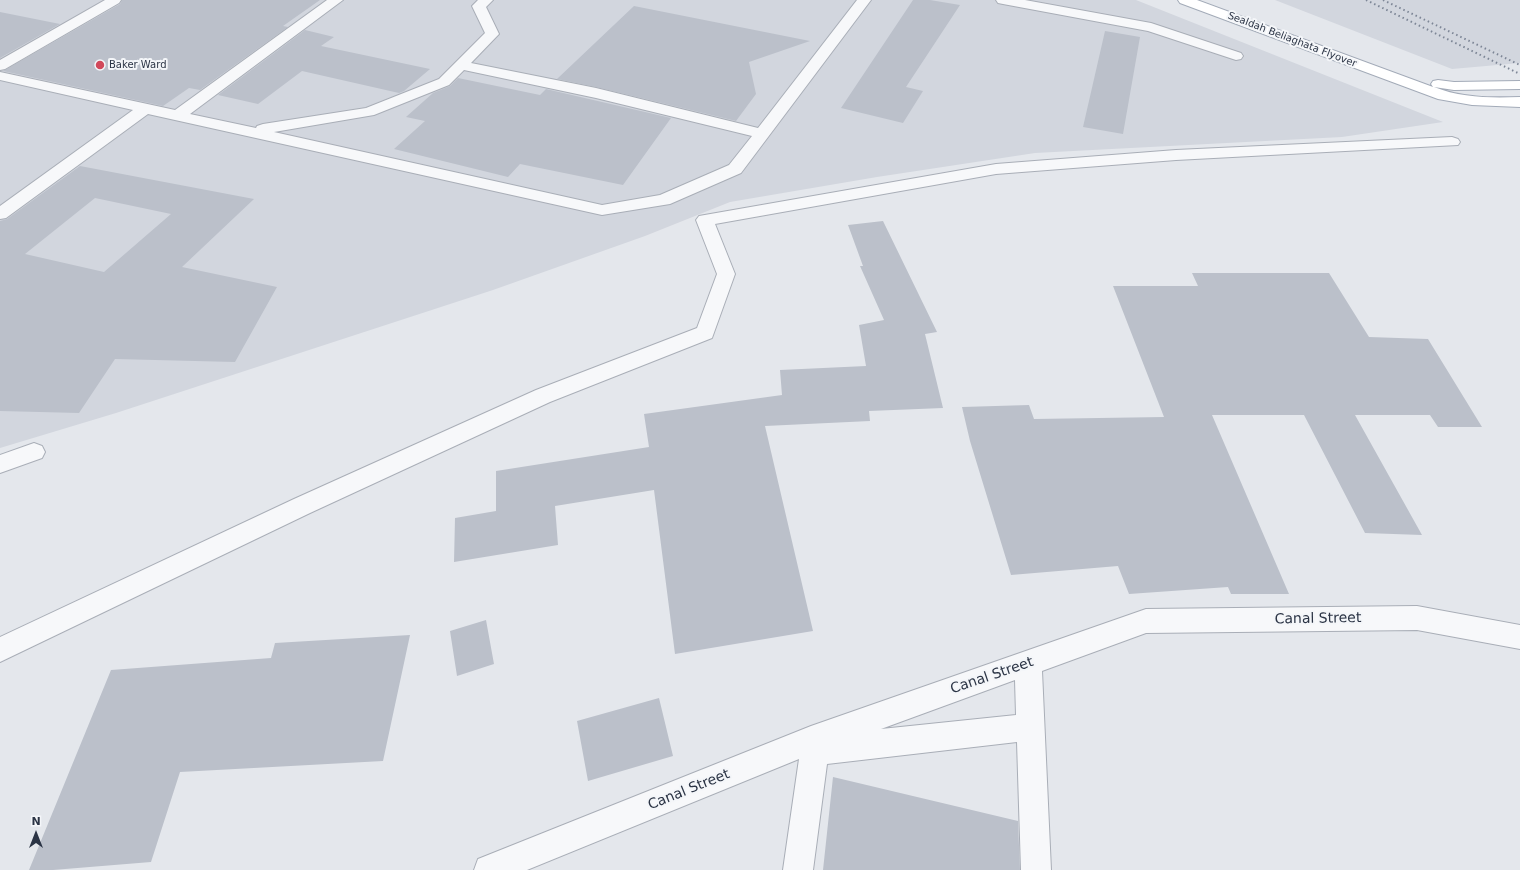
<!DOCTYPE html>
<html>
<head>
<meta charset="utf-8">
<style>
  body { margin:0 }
  #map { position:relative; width:1520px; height:870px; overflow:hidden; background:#e4e7ec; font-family:"DejaVu Sans",sans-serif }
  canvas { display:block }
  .north { position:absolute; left:16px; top:814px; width:40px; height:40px; -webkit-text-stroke:3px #f4f6f9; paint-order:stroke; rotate:0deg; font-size:11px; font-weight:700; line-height:16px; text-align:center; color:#2b3445 }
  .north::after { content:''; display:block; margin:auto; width:14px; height:18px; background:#2b3445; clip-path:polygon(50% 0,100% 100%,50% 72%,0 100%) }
</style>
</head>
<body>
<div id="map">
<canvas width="1520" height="870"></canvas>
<div class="north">N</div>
</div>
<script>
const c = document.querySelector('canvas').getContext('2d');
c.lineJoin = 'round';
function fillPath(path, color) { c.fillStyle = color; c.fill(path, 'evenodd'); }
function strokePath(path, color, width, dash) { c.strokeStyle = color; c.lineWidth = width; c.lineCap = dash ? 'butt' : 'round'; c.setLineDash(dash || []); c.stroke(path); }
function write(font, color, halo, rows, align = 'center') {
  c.font = font + ' "DejaVu Sans",sans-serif'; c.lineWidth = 4; c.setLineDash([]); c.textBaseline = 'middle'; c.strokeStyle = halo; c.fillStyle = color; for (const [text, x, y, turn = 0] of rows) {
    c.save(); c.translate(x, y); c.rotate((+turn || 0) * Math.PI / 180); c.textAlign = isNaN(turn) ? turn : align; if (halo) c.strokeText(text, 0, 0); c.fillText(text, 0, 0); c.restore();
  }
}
const built = new Path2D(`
  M 0,0 L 1136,0 L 1443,122 L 1342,137 L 1035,153 L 877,177 L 730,202 L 645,236 L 493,290 L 116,413 L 0,448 Z
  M 1275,0 L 1520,0 L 1520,63 L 1452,69 Z`);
const building = new Path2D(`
  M 122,0 L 320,0 L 283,26 L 288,27 L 200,90 L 189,88 L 163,106 L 3,71 L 120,4 Z
  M 913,0 L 930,0 L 960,5 L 906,87 L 923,91 L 903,123 L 841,108 Z
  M 634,6 L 810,41 L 749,62 L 756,94 L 736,121 L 596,87 L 557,79 Z
  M 0,12 L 60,24 L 0,58 Z
  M 305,30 L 334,37 L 321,46 L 430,69 L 404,91 L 399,93 L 302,71 L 258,104 L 218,95 Z
  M 1105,31 L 1140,37 L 1123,134 L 1083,127 Z
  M 458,78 L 540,95 L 546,89 L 671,118 L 623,185 L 520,164 L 508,177 L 394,149 L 425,121 L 406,117 L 433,93 L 450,86 Z
  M 80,166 L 254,199 L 182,267 L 277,287 L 235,362 L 115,359 L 79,413 L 0,411 L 0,221 L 7,219 ZM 95,198 L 171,214 L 104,272 L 25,254 Z
  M 883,221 L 937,332 L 925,334 L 943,408 L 869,411 L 870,421 L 765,426 L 813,631 L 675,654 L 654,490 L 555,506 L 558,545 L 454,562 L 455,518 L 496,511 L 496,471 L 649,447 L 644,414 L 782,395 L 780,370 L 866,366 L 859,325 L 884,320 L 860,266 L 863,266 L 848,225 Z
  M 1192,273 L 1329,273 L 1369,337 L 1428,339 L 1482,427 L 1438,427 L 1430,415 L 1355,415 L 1422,535 L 1365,533 L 1304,415 L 1212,415 L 1289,594 L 1231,594 L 1228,587 L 1129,594 L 1118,566 L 1011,575 L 970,441 L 962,407 L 1029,405 L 1034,419 L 1164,417 L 1113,286 L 1198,286 Z
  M 486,620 L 494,664 L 457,676 L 450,631 Z
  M 410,635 L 383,761 L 180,772 L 151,862 L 53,870 L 29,870 L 111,670 L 271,658 L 275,643 Z
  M 659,698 L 673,756 L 588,781 L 577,721 Z
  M 833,777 L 1018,821 L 1020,870 L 823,870 Z`);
const minor = new Path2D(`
  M 105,0 L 121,0 L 119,3 L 5,69 L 0,70 L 0,60 Z
  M 327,0 L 343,0 L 190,114 L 256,128 L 257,126 L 263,124 L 366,108 L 439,79 L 485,33 L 472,6 L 478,0 L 493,0 L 486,7 L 499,34 L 471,63 L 596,88 L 758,128 L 857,0 L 871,0 L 741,173 L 670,204 L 602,215 L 148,114 L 6,218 L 0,219 L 0,206 L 133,110 L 0,80 L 0,72 L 175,110 ZM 464,70 L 596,98 L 752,136 L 729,165 L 660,195 L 602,205 L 274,132 L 374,115 L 449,85 Z
  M 996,0 L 1025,0 L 1151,23 L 1241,53 L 1243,56 L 1241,59 L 1236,60 L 1148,31 L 1003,4 L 998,3 Z
  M 1452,137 L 1458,139 L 1460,142 L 1458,145 L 1176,160 L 996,174 L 715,224 L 735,274 L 712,338 L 550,402 L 310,513 L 0,662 L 0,637 L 294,499 L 536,390 L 697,328 L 717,274 L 696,220 L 699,216 L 996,164 L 1176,150 Z
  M 34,443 L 42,446 L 45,452 L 42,458 L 0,473 L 0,455 Z
  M 1417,606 L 1520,625 L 1520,649 L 1417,630 L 1146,633 L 1042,671 L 1051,870 L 1021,870 L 1017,742 L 827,764 L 813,870 L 783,870 L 799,759 L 527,870 L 474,870 L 478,859 L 811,726 L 1146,609 ZM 1015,680 L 1016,715 L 881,729 Z`);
const major = new Path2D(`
  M 1178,0 L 1197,0 L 1433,87 L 1431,84 L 1433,81 L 1438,80 L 1454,82 L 1520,81 L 1520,89 L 1454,90 L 1434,87 C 1461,98 1491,98 1520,97 L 1520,107 L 1472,105 L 1438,99 L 1180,3 Z`);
const rail = new Path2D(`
  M 1366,0 L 1520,74
  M 1383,0 L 1520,65`);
const markers = [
  [100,65,5,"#d1495b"]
];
const farStreetnames = [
  ["Sealdah Beliaghata Flyover",1292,40,21]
];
const farPoinames = [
  ["Baker Ward",109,65]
];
const nearStreetnames = [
  ["Canal Street",1318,619,-1],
  ["Canal Street",992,676,-19],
  ["Canal Street",689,790,-22]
];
fillPath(built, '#d2d6de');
fillPath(building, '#bbc0ca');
strokePath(minor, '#a9aeb7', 2);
strokePath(major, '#a3abb8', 2);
fillPath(minor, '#f7f8fa');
fillPath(major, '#fff');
strokePath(rail, '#7d8696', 2, [1.5, 3]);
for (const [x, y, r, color] of markers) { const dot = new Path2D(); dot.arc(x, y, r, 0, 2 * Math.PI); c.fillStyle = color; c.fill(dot); strokePath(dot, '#f4f6f9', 1.5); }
write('10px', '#2b3445', '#f4f6f9', farStreetnames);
write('10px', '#2b3445', '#f4f6f9', farPoinames, 'left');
write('14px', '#2b3445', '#f4f6f9', nearStreetnames);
</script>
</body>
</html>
